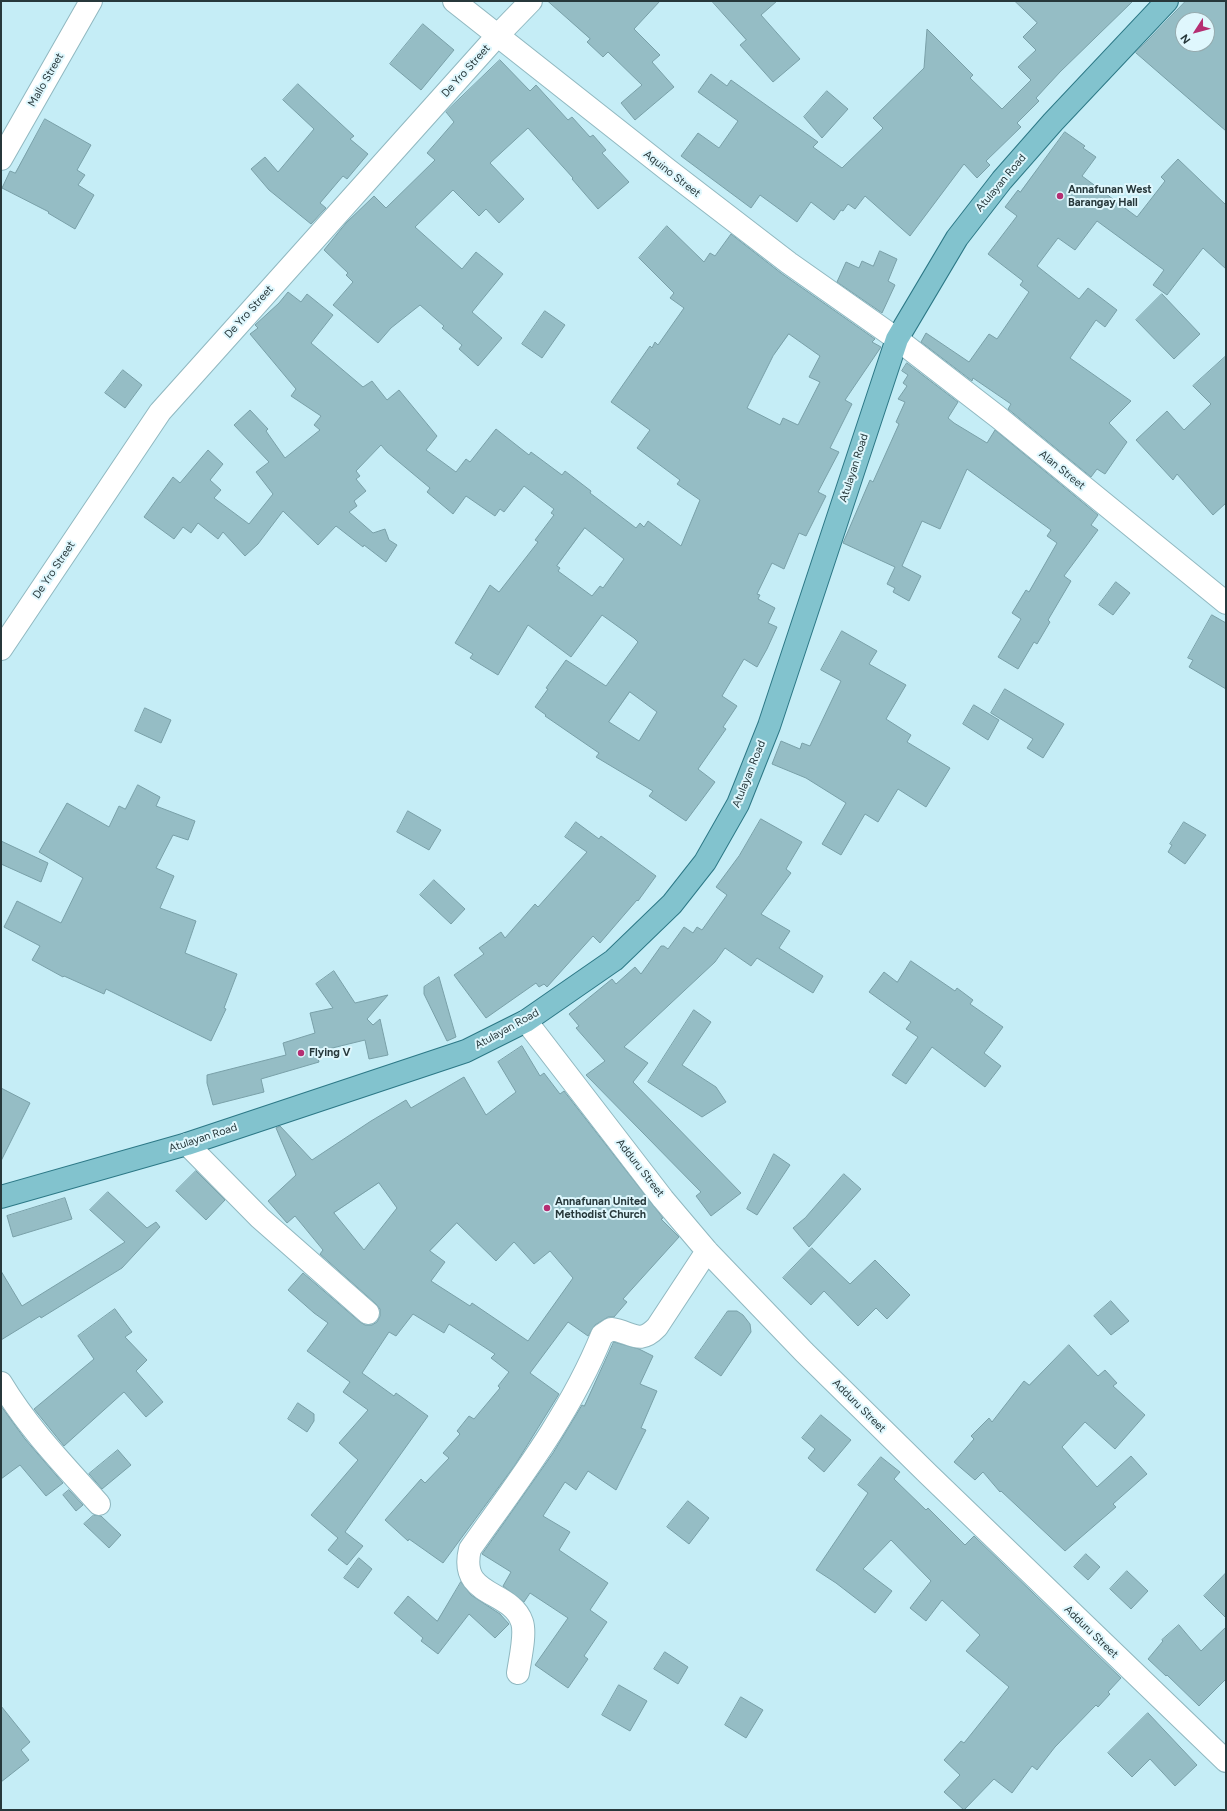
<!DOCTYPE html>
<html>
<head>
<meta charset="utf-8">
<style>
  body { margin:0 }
  #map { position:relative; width:1227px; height:1811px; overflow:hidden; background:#c5edf6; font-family:Figtree,sans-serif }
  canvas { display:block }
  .frame { position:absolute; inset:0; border:2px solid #27383b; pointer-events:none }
  .north { position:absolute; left:1175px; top:12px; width:40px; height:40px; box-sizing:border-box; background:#dff7fd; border:1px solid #95abaf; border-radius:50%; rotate:234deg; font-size:11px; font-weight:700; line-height:16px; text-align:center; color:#27383b }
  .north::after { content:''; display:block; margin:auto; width:14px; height:18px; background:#b52e72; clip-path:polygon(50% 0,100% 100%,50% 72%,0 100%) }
</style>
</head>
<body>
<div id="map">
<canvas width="1227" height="1811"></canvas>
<div class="frame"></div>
<div class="north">N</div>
</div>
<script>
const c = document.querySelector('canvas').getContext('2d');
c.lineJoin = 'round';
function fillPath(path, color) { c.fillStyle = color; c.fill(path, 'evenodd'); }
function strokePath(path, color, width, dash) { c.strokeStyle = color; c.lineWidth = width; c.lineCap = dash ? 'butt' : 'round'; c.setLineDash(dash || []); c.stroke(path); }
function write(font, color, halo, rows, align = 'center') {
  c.font = font + ' Figtree,sans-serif'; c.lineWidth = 4; c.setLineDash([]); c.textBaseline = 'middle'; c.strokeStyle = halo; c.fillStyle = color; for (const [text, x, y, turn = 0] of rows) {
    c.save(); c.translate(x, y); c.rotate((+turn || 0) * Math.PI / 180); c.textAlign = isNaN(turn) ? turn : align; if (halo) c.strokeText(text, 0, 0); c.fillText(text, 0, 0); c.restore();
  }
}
const building = new Path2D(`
  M 548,1 L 660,1 L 634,29 L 660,55 L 652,62 L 674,87 L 635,120 L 621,103 L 642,85 L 608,52 L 603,57 L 587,42 L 590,39 Z
  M 712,1 L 777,1 L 761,15 L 800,59 L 773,82 L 740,45 L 746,40 Z
  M 1015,1 L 1133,1 L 1060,72 L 1036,98 L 1039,101 L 1017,123 L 1021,127 L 986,161 L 990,165 L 977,178 L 964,164 L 910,236 L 865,196 L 855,209 L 848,204 L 843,211 L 841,210 L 834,220 L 811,202 L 797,222 L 760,195 L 751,208 L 681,156 L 698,133 L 719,148 L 738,121 L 698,92 L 711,74 L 727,86 L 731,80 L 818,142 L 813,147 L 842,168 L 883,128 L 873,118 L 924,68 L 927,29 L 973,75 L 970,78 L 1002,109 L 1031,80 L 1018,67 L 1036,50 L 1023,37 L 1037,23 Z
  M 1186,1 L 1226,1 L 1226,131 L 1136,53 ZM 1183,20 L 1207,20 L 1207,44 L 1183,44 Z
  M 423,24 L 454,50 L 421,90 L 390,64 Z
  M 500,60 L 530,91 L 536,85 L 568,120 L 572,117 L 590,137 L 593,135 L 606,150 L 602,153 L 629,182 L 598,209 L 572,179 L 573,178 L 528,128 L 490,163 L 524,199 L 499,223 L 486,209 L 479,216 L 453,190 L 415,227 L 462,269 L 476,252 L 503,274 L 472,312 L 502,338 L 478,366 L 459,349 L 462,345 L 442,328 L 444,326 L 420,305 L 391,328 L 378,343 L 333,305 L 353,282 L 346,275 L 348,273 L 324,250 L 346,223 L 374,196 L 386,208 L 435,160 L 427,153 L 454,122 L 446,112 Z
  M 298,84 L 354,136 L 350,139 L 368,154 L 347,179 L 343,176 L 320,203 L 326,208 L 311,224 L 269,190 L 251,169 L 265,157 L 278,172 L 314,129 L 283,100 Z
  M 827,91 L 848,109 L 822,138 L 804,117 Z
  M 45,119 L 91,145 L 77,170 L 85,175 L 78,185 L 94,195 L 75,229 L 48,213 L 49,212 L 2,188 L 10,171 L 15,173 Z
  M 1065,132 L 1085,146 L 1083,148 L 1096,157 L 1082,176 L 1137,217 L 1165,181 L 1161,177 L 1178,159 L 1226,205 L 1226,269 L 1203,248 L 1167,295 L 1153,285 L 1164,270 L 1097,221 L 1075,250 L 1058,238 L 1037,266 L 1079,299 L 1088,288 L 1117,310 L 1105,327 L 1096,320 L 1070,358 L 1131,401 L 1109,423 L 1127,442 L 1105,474 L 1097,469 L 1091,477 L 1008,409 L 1011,404 L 973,378 L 972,381 L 921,342 L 926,333 L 969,362 L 989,334 L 997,339 L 1029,292 L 1020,285 L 1023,281 L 988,254 L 1017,216 L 1005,207 L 1018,190 L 1020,192 Z
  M 667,226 L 704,262 L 710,253 L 715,256 L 731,234 L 781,273 L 875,339 L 872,342 L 881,347 L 845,400 L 852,404 L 830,448 L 839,452 L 818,492 L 826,496 L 806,536 L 799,533 L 784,569 L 772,563 L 757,594 L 760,595 L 758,599 L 775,608 L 768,623 L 777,627 L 767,649 L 757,667 L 744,659 L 722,696 L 737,706 L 723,727 L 726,729 L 698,769 L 715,782 L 686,821 L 649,796 L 653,791 L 596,757 L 599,753 L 545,716 L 546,715 L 535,707 L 548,689 L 546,688 L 566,660 L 606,686 L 638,642 L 634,638 L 602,615 L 571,657 L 528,625 L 498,675 L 470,658 L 473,654 L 455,643 L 490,585 L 499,592 L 538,542 L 535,540 L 554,515 L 551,513 L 554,509 L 524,486 L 504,512 L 500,509 L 495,516 L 466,496 L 453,514 L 427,492 L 430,488 L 387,452 L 381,445 L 356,471 L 360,476 L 356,479 L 366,491 L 354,501 L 357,506 L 349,512 L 373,533 L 385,529 L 389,540 L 397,545 L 386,562 L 364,545 L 363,547 L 336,526 L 318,545 L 283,511 L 258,544 L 245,556 L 223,532 L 218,539 L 198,523 L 191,533 L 183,527 L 174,539 L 144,517 L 173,477 L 180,483 L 208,450 L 223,464 L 210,480 L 221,490 L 214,498 L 249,524 L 273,494 L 256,472 L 269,462 L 234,425 L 250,410 L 268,429 L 266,431 L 285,458 L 320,430 L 314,425 L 321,416 L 291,396 L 296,389 L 250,334 L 258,328 L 255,325 L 279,303 L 288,292 L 301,302 L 307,294 L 333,315 L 311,343 L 363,387 L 372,381 L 387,400 L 399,390 L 437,436 L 426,450 L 456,472 L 466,459 L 470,462 L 496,429 L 529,455 L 531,452 L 562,475 L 565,471 L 591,491 L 590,493 L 636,528 L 640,523 L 644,527 L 648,521 L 681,546 L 700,500 L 677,484 L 680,480 L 637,448 L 650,430 L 611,402 L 650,346 L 652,348 L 655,342 L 658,345 L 684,308 L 670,298 L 674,293 L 639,258 ZM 789,334 L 820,356 L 809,377 L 820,382 L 798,425 L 783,418 L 780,425 L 747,408 L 773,356 ZM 585,528 L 624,559 L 603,588 L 600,586 L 592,596 L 558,571 L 560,568 L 557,566 ZM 630,692 L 657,712 L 639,741 L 609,722 Z
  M 880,251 L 897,259 L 888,281 L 895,285 L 882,313 L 837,282 L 846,262 L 859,268 L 862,261 L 873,266 Z
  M 1162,294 L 1200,334 L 1174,359 L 1136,320 Z
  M 545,311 L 565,325 L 542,358 L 522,344 Z
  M 1226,356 L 1226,503 L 1213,515 L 1177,474 L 1173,480 L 1136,440 L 1167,411 L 1184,430 L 1211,404 L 1193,386 Z
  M 907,363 L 958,402 L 948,418 L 954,423 L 987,443 L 995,430 L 1098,515 L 1091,525 L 1098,530 L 1064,576 L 1071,581 L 1048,620 L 1050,622 L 1037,644 L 1034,642 L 1018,669 L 998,657 L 1021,619 L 1012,613 L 1026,590 L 1029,592 L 1057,543 L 1047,536 L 1051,530 L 1007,498 L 967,469 L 940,529 L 922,521 L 902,566 L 921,576 L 909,601 L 893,592 L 895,588 L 887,584 L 895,567 L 843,543 L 870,480 L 873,482 L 899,424 L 896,422 L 905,402 L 898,399 L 907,386 L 903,383 L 908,375 L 902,371 Z
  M 123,370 L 142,385 L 125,408 L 105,393 Z
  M 1116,582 L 1130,593 L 1113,615 L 1099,605 Z
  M 1212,615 L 1226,623 L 1226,689 L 1189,667 L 1193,660 L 1188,658 Z
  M 842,631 L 877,651 L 869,664 L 906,685 L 886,719 L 911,735 L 907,742 L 950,768 L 926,807 L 898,789 L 878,822 L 865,814 L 841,855 L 822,844 L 846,803 L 806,778 L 772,764 L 781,741 L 800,749 L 802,743 L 810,746 L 841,681 L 821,670 Z
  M 1005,689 L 1064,724 L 1043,758 L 1027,748 L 1033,739 L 991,713 Z
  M 974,705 L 999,720 L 988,740 L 963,724 Z
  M 145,708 L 171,720 L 161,743 L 135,731 Z
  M 138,785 L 160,797 L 156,806 L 195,821 L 188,840 L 173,835 L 156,868 L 174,876 L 160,908 L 196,921 L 185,953 L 237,974 L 224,1008 L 226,1009 L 211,1041 L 106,989 L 104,994 L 64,976 L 63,977 L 32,960 L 40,946 L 4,927 L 17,901 L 61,923 L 83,878 L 39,852 L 67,803 L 109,827 L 119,806 L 125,809 Z
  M 408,811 L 441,830 L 429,850 L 397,832 Z
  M 761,819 L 802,842 L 786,869 L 791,873 L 761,914 L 790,931 L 779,948 L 823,976 L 813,993 L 757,958 L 751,966 L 725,948 L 715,962 L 624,1047 L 648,1063 L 633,1082 L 741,1193 L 711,1216 L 696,1196 L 701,1192 L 586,1075 L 605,1061 L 576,1028 L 579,1026 L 569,1014 L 612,979 L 616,984 L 635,967 L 641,974 L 661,946 L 664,946 L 668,949 L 684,927 L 693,933 L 697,927 L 702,930 L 727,895 L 716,887 L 739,856 Z
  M 576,822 L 599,839 L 601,836 L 656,876 L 638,901 L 637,900 L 600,943 L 593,936 L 547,987 L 544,984 L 539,987 L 536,983 L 486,1018 L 454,975 L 484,954 L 479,948 L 501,932 L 505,938 L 535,904 L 538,907 L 587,852 L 565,837 Z
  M 1184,822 L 1206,835 L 1185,864 L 1168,852 L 1172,845 L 1170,844 Z
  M 1,841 L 48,863 L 41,882 L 1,864 Z
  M 434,880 L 465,909 L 451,924 L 420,895 Z
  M 911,961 L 955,991 L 957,988 L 973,1000 L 970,1004 L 1003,1027 L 984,1053 L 1001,1066 L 985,1087 L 932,1047 L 906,1084 L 892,1075 L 918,1037 L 906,1029 L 911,1022 L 869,992 L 884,972 L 897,982 Z
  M 334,971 L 355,1003 L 388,995 L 367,1019 L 373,1025 L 380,1019 L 388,1055 L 369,1059 L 365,1040 L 316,1052 L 319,1062 L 261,1079 L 264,1092 L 213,1105 L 207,1083 L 207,1075 L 286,1055 L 283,1043 L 315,1033 L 310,1013 L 333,1008 L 316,984 Z
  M 439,977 L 456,1037 L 447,1041 L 424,994 L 424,987 Z
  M 694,1010 L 711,1022 L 682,1065 L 716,1087 L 726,1102 L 702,1117 L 648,1082 Z
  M 522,1046 L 540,1076 L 544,1073 L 560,1094 L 564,1091 L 663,1218 L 661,1219 L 679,1237 L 623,1299 L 627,1302 L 614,1317 L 608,1317 L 595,1325 L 588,1336 L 568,1322 L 530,1373 L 559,1394 L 515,1465 L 443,1563 L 409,1539 L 408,1541 L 385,1520 L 421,1479 L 425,1483 L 449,1458 L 443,1453 L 460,1434 L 457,1431 L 469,1416 L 474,1419 L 500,1388 L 498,1386 L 509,1372 L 491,1358 L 495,1354 L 449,1324 L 444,1333 L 413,1314 L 396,1336 L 389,1332 L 362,1373 L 394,1396 L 396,1393 L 428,1416 L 345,1532 L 363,1546 L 347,1565 L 328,1550 L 338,1538 L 311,1515 L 358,1460 L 339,1443 L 368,1410 L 343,1392 L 350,1382 L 307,1351 L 328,1323 L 314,1313 L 288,1290 L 303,1273 L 360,1322 L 365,1325 L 372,1325 L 377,1322 L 380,1316 L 380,1309 L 376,1304 L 320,1254 L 323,1250 L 295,1216 L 287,1223 L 268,1201 L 296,1175 L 276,1128 L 280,1126 L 312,1160 L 371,1121 L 406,1100 L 411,1108 L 464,1077 L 486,1115 L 516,1092 L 498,1062 ZM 379,1183 L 397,1208 L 364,1250 L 334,1213 ZM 457,1223 L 496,1261 L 514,1242 L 534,1264 L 550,1251 L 573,1278 L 528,1341 L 472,1303 L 470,1306 L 431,1281 L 445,1262 L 430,1251 Z
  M 1,1088 L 30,1103 L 1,1161 Z
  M 774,1154 L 790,1165 L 757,1215 L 747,1209 Z
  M 196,1171 L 225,1200 L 206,1220 L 176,1191 Z
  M 844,1174 L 861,1189 L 809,1247 L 793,1228 L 805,1218 Z
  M 108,1192 L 147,1228 L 156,1222 L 160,1227 L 122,1268 L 41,1318 L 40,1316 L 1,1340 L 1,1271 L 22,1306 L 125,1242 L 90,1210 Z
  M 65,1198 L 72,1219 L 13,1237 L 7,1216 Z
  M 812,1248 L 850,1284 L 875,1260 L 910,1295 L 887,1319 L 876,1308 L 858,1326 L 824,1291 L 811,1305 L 783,1278 Z
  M 1111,1301 L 1129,1321 L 1111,1335 L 1094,1316 Z
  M 115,1309 L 132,1332 L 125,1337 L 147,1360 L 136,1371 L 163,1402 L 146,1417 L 124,1392 L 64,1446 L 34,1409 L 94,1359 L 78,1336 Z
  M 728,1311 L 737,1311 L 743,1315 L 750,1324 L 751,1332 L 721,1376 L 695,1358 Z
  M 614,1342 L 639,1349 L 653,1356 L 640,1384 L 657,1391 L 641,1428 L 646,1430 L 616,1490 L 588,1471 L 576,1490 L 565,1482 L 543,1516 L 570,1532 L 559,1550 L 608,1583 L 590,1610 L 607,1622 L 584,1656 L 588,1659 L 568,1688 L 535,1665 L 568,1618 L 530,1593 L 524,1602 L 503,1586 L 511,1572 L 482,1554 L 553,1453 L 582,1405 L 584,1406 Z
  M 1069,1345 L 1098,1376 L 1105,1370 L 1117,1383 L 1113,1386 L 1145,1415 L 1115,1449 L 1085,1422 L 1062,1447 L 1097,1487 L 1131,1456 L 1147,1474 L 1113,1504 L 1116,1507 L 1065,1551 L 1001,1491 L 1000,1492 L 983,1472 L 975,1480 L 954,1462 L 974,1439 L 971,1436 L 989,1418 L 992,1422 L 1024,1381 L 1029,1385 Z
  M 298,1403 L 314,1414 L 314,1421 L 307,1432 L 288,1419 Z
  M 1,1406 L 25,1439 L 63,1483 L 46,1496 L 20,1465 L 1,1479 Z
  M 821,1415 L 851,1440 L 824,1472 L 808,1458 L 815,1449 L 802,1438 Z
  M 118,1450 L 131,1465 L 102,1489 L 89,1474 Z
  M 881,1457 L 900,1472 L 894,1479 L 926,1510 L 928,1508 L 965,1545 L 974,1536 L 1121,1678 L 1108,1692 L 1110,1694 L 1098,1707 L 1096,1705 L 1055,1747 L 1037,1770 L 1032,1766 L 1012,1793 L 994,1779 L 964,1810 L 944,1792 L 960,1775 L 944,1760 L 961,1741 L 964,1743 L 1009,1687 L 966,1651 L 980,1635 L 942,1600 L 926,1621 L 910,1608 L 931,1581 L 891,1540 L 863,1569 L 892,1591 L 875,1613 L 836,1583 L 816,1570 L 868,1493 L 858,1485 Z
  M 69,1490 L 83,1505 L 76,1511 L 63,1495 Z
  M 688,1501 L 709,1518 L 689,1544 L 667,1527 Z
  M 94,1515 L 101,1516 L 121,1535 L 109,1548 L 84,1524 Z
  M 1086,1554 L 1100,1567 L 1088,1580 L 1074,1567 Z
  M 359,1558 L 372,1569 L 358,1588 L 344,1578 Z
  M 1127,1571 L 1148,1591 L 1131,1609 L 1110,1589 Z
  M 1226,1573 L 1226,1618 L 1204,1596 Z
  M 461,1582 L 471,1595 L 500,1614 L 509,1624 L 495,1638 L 469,1614 L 438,1654 L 421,1641 L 423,1638 L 394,1613 L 408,1596 L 437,1621 Z
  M 1179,1625 L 1201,1651 L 1226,1627 L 1226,1679 L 1199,1706 L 1167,1675 L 1166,1676 L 1148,1659 L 1163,1641 L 1162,1640 Z
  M 665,1652 L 688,1667 L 678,1684 L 654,1669 Z
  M 619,1685 L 647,1701 L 630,1731 L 602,1715 Z
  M 741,1697 L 763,1710 L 746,1738 L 725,1725 Z
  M 1,1706 L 30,1742 L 21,1750 L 29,1760 L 1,1782 Z
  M 1148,1713 L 1197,1765 L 1175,1786 L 1150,1759 L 1132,1777 L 1108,1753 Z`);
const minor = new Path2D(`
  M 454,1 L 668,170 L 789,263 L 897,339 L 998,417 L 1226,603
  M 1,159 L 91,1
  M 1,649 L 160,412 L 497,36 L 531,1
  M 526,1021 L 663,1199 L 707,1251 L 804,1352 L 928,1474 L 1226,1761
  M 187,1144 L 260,1218 L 368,1313
  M 1,1383 C 28,1428 64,1465 99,1504
  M 518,1673 C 520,1659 526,1634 522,1622 C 511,1589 458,1598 470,1549 C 519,1480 570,1414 602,1335 L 611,1329 C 632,1332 639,1346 657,1327 L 707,1251`);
const major = new Path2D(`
  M 1,1197 L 187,1144 L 466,1051 L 526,1021 L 614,960 L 672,904 L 705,862 L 738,804 L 769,726 L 897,339 L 957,238 L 1002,180 L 1053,122 L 1167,1`);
const markers = [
  [1060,196,4,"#b52e72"],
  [301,1053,4,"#b52e72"],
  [547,1208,4,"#b52e72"]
];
const streetNames = [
  ["De Yro Street",466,71,-48],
  ["Mallo Street",46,80,-60],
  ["Aquino Street",672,174,38],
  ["Atulayan Road",1001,183,-50],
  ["De Yro Street",249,312,-48],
  ["Atulayan Road",854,468,-72],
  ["Alan Street",1062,470,39],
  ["De Yro Street",54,570,-56],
  ["Atulayan Road",749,774,-68],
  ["Atulayan Road",507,1029,-29],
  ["Atulayan Road",203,1138,-18],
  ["Adduru Street",640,1168,52],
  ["Adduru Street",859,1406,45],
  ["Adduru Street",1091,1632,44]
];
const poiNames = [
  ["Annafunan West",1068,190],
  ["Barangay Hall",1068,203],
  ["Flying V",309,1053],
  ["Annafunan United",555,1202],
  ["Methodist Church",555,1215]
];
fillPath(building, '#95bdc5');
strokePath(building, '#79a0a8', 1);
strokePath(minor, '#90b8c0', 24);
strokePath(major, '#2c7886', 24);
strokePath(minor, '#fff', 22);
strokePath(major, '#82c3ce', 22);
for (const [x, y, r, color] of markers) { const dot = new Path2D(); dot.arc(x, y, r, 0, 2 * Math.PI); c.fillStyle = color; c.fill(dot); strokePath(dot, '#dff7fd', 1.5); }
write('11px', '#27383b', '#dff7fd', streetNames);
write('bold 11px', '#27383b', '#dff7fd', poiNames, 'left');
</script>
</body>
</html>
